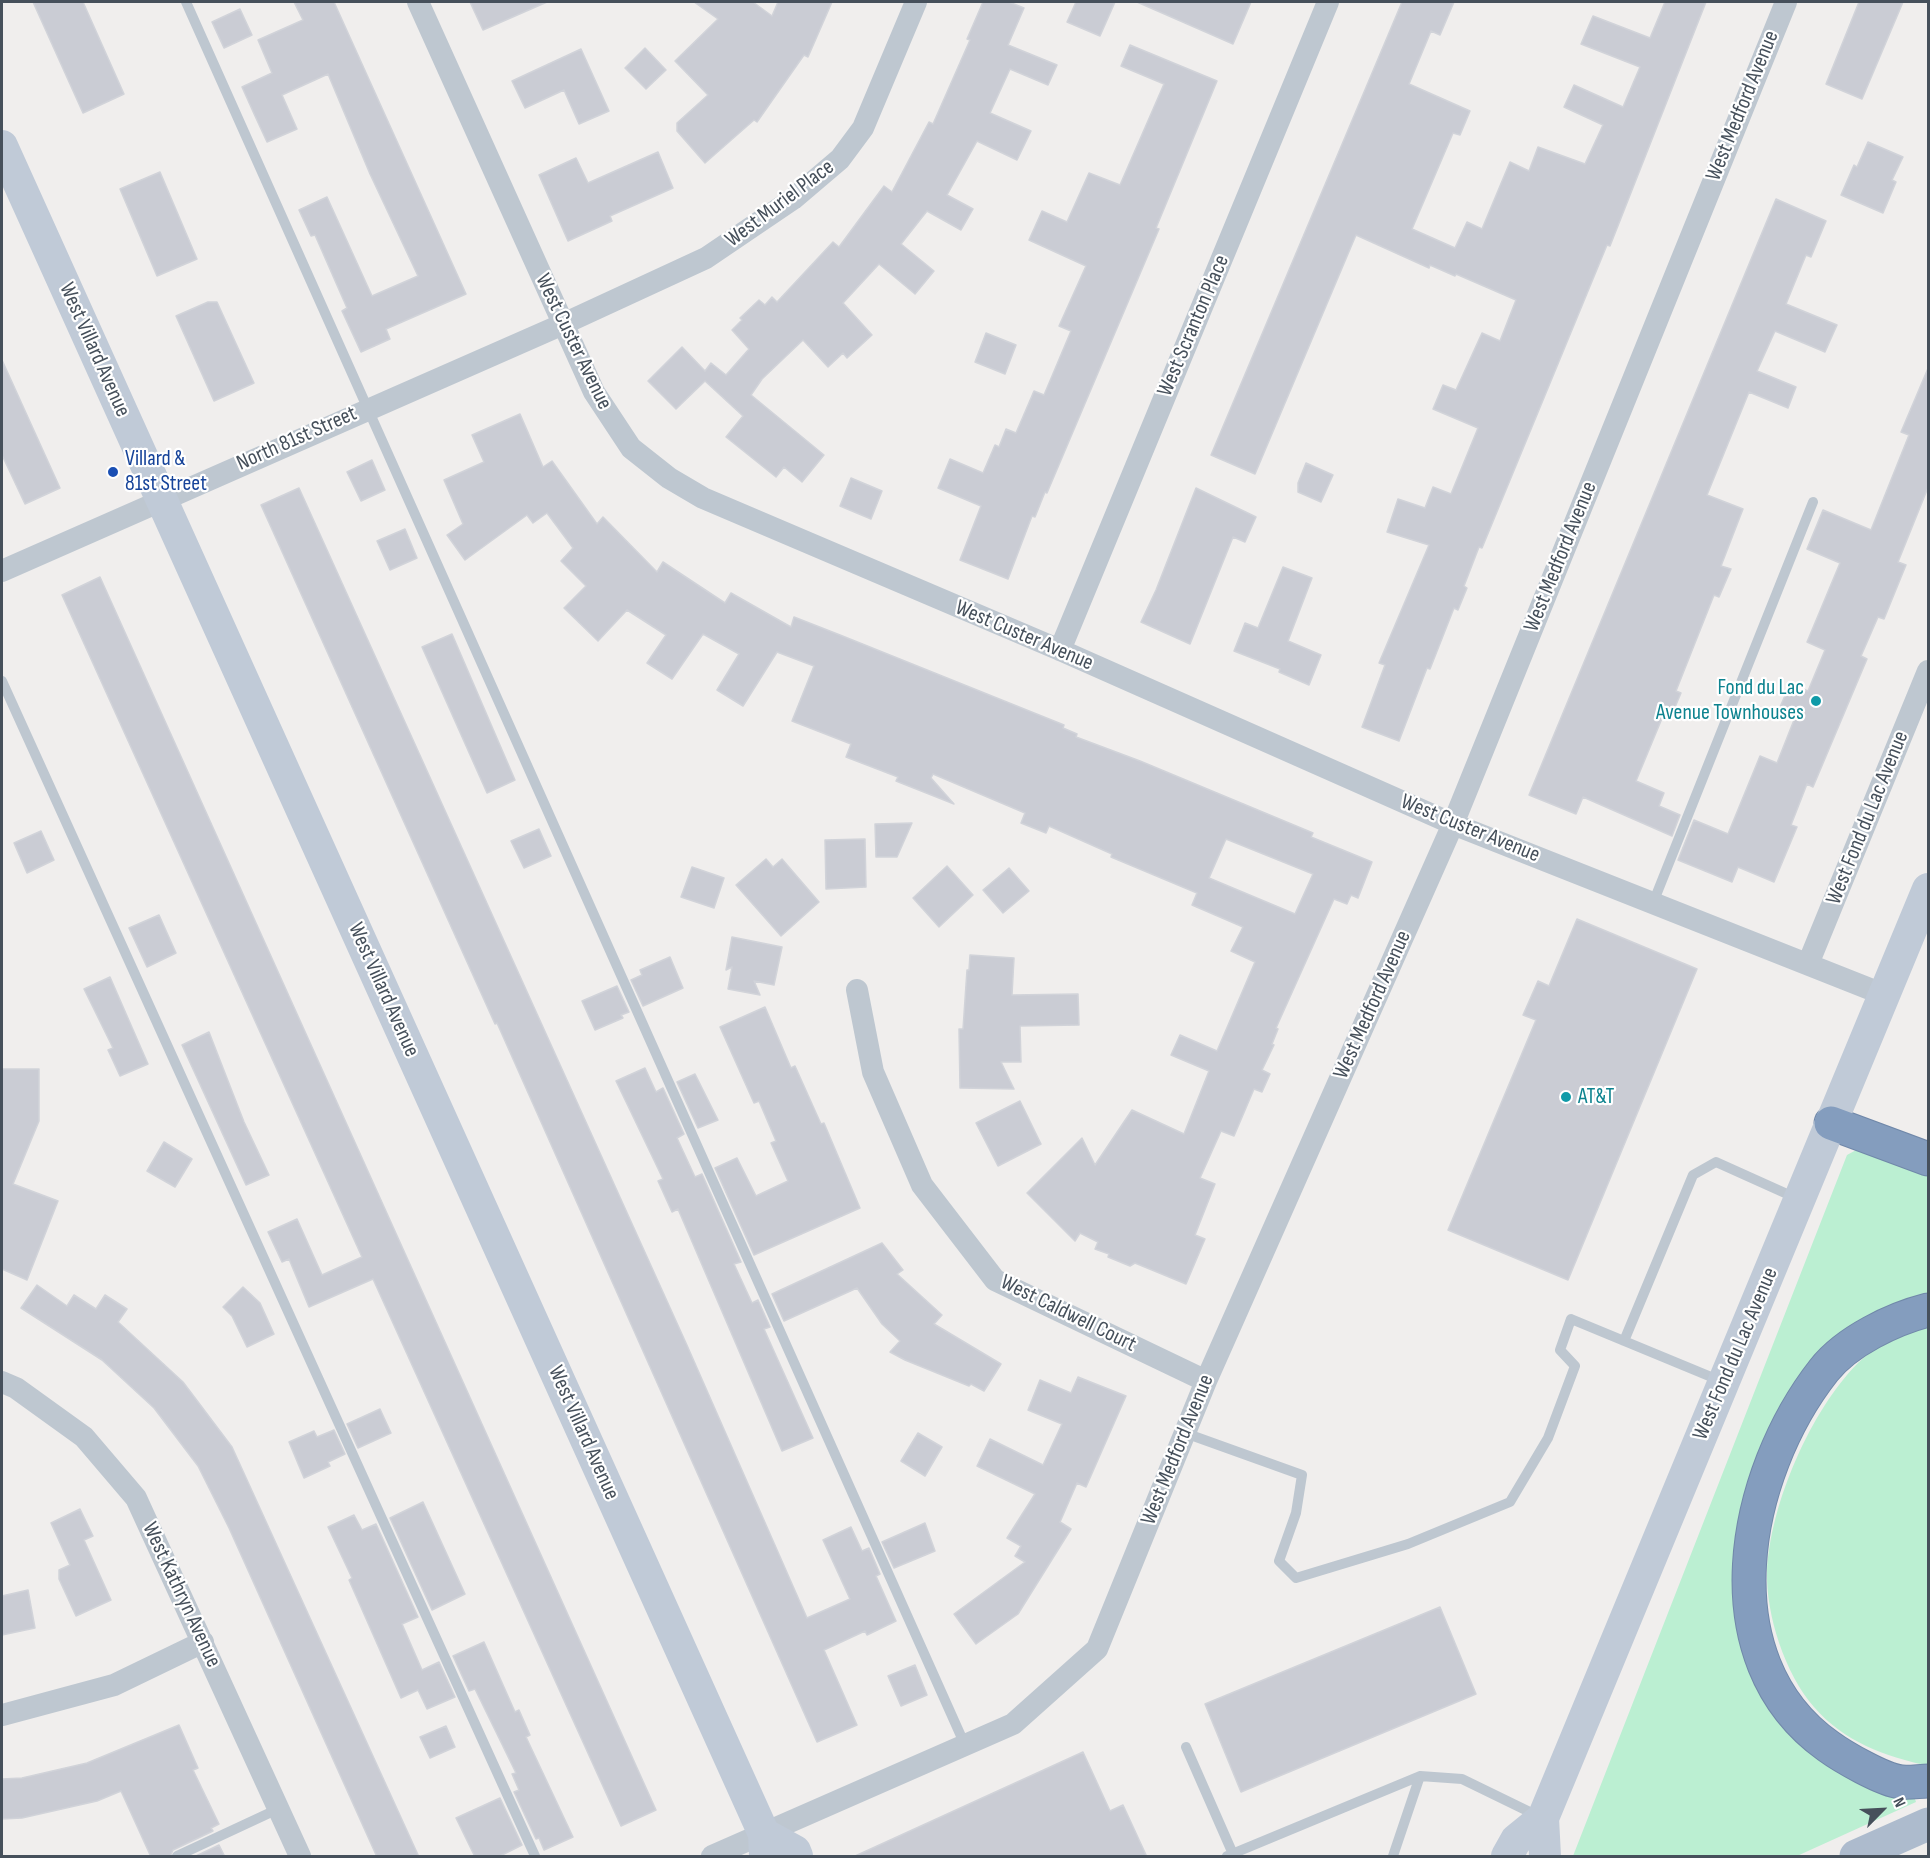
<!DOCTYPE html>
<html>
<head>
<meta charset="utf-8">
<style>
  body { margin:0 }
  #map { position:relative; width:1930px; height:1858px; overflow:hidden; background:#f0eeed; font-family:"Sofia Sans Condensed",sans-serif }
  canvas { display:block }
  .frame { position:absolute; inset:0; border:3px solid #46505b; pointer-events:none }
  .north { position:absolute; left:1852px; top:1780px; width:60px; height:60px; -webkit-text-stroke:4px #fff; paint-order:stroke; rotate:66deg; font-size:16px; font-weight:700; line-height:24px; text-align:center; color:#46505b }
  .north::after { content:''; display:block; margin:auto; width:21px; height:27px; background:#46505b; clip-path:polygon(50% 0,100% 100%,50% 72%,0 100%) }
</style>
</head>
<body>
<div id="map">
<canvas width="1930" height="1858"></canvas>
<div class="frame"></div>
<div class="north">N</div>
</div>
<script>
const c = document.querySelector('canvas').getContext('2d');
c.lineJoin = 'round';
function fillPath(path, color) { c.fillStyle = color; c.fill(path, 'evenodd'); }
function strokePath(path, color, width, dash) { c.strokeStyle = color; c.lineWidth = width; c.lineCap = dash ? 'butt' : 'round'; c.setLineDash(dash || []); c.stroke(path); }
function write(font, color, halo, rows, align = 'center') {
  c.font = font + ' "Sofia Sans Condensed",sans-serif'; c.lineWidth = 4.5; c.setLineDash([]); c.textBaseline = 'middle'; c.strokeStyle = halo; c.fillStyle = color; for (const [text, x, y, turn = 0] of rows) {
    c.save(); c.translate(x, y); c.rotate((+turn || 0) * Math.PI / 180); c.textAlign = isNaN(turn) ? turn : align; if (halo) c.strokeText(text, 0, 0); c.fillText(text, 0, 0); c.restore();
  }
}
const green = new Path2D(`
  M 1858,1149 L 1928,1174 L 1928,1294 L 1870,1318 L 1759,1480 L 1762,1678 L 1914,1796 L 1916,1802 L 1797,1856 L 1573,1856 L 1847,1155 Z
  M 1928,1322 L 1928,1766 C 1885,1756 1844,1742 1814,1707 C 1785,1674 1766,1615 1767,1572 C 1770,1504 1811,1410 1858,1363 C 1878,1343 1903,1333 1928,1322 Z`);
const building = new Path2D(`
  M 33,2 L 83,2 L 124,94 L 83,113 Z
  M 294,2 L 334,2 L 466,294 L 386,329 L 390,339 L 361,352 L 342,311 L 347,308 L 315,235 L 311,236 L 299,210 L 327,197 L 372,296 L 418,276 L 370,174 L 328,74 L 282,95 L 297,129 L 267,142 L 255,116 L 242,87 L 272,73 L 258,40 L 303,20 Z
  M 470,2 L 547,2 L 483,30 Z
  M 694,2 L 753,2 L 772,16 L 778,2 L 832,2 L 808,57 L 804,55 L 757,122 L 754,120 L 705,163 L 677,131 L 677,123 L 708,95 L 675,61 L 718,19 Z
  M 983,2 L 1009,2 L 1024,8 L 1008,45 L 1057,65 L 1048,85 L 1010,69 L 990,113 L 1031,131 L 1017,160 L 977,141 L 947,195 L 973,209 L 961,230 L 927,211 L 901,244 L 934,271 L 915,294 L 879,264 L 843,303 L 872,335 L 847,358 L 843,353 L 828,367 L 803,340 L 762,379 L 751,395 L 824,455 L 802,482 L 784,467 L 776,477 L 726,437 L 743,416 L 705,381 L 676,409 L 648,381 L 682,347 L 705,371 L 711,363 L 726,375 L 749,349 L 732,330 L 742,320 L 740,318 L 759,300 L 765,305 L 772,297 L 777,302 L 833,242 L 839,247 L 884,186 L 892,192 L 929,122 L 933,124 L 970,40 L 967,39 Z
  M 1076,2 L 1115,2 L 1100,36 L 1067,22 Z
  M 1137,2 L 1251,2 L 1233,44 Z
  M 1402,2 L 1454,2 L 1440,35 L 1431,31 L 1409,84 L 1470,111 L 1460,135 L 1453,133 L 1412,229 L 1455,248 L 1467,222 L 1482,229 L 1510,162 L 1529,171 L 1538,147 L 1585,164 L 1603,125 L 1564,107 L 1574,85 L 1623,107 L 1640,67 L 1581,44 L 1593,16 L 1650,38 L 1665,2 L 1706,2 L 1610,246 L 1607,245 L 1482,548 L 1479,547 L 1464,586 L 1467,588 L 1458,610 L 1454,608 L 1430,669 L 1427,668 L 1399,741 L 1362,727 L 1385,665 L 1379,663 L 1429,545 L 1387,532 L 1398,499 L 1425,508 L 1433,487 L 1451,494 L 1478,428 L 1433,409 L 1443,385 L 1456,390 L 1482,333 L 1500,341 L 1516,300 L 1456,274 L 1455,276 L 1430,265 L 1429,268 L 1356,235 L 1255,474 L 1211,455 Z
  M 1859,2 L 1903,2 L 1862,99 L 1826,84 Z
  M 240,9 L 252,35 L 224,48 L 212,22 Z
  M 1130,45 L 1217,81 L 1156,228 L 1159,229 L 1047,493 L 1045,492 L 1035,517 L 1032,516 L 1008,579 L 960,560 L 981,506 L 938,488 L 950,459 L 983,473 L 995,445 L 999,447 L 1006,429 L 1016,433 L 1034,391 L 1044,395 L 1071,331 L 1059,326 L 1086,266 L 1029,240 L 1042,211 L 1067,222 L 1089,173 L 1120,185 L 1164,84 L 1121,66 Z
  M 645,48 L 666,70 L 646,89 L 625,68 Z
  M 581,49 L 609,111 L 579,124 L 564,90 L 525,108 L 512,81 Z
  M 1868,142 L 1903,157 L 1892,180 L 1896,182 L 1883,213 L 1841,195 L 1854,165 L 1857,167 Z
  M 658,152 L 673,188 L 610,216 L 612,221 L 568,241 L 539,175 L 576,158 L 588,183 Z
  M 160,172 L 197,259 L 157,276 L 120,189 Z
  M 1776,199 L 1826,221 L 1811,257 L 1806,255 L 1786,304 L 1837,325 L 1825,352 L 1775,331 L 1757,371 L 1796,387 L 1788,408 L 1749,392 L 1707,495 L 1743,509 L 1721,566 L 1731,569 L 1719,597 L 1714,595 L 1676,691 L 1681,693 L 1670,719 L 1663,716 L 1636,781 L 1664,793 L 1659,806 L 1680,815 L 1672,836 L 1583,797 L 1576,814 L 1529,795 Z
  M 208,302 L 217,302 L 254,383 L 214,401 L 176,316 Z
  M 986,333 L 1016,345 L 1005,374 L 975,362 Z
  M 2,360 L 60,488 L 25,504 L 2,455 Z
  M 1929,366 L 1929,485 L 1898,562 L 1906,565 L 1884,619 L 1878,617 L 1861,656 L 1867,659 L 1813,787 L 1807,784 L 1791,825 L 1797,827 L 1774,882 L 1738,867 L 1732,882 L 1678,860 L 1694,820 L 1728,834 L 1760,756 L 1777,763 L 1794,720 L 1777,714 L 1790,684 L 1808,691 L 1825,650 L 1807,642 L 1840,563 L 1807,549 L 1823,510 L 1871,530 L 1909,435 L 1901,432 Z
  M 520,414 L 543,467 L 552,461 L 597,524 L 603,517 L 657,572 L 663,562 L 725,603 L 731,593 L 791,627 L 794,617 L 840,635 L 1064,725 L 1063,728 L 1077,734 L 1076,737 L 1140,761 L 1313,833 L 1311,837 L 1372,862 L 1358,898 L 1351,895 L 1347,904 L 1334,899 L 1276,1028 L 1278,1029 L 1272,1044 L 1274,1045 L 1262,1070 L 1270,1074 L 1262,1092 L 1254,1089 L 1234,1136 L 1221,1131 L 1200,1178 L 1215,1184 L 1195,1235 L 1205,1239 L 1186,1284 L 1135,1263 L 1130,1266 L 1108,1257 L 1109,1254 L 1095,1249 L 1098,1242 L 1080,1233 L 1075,1241 L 1027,1193 L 1082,1138 L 1095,1165 L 1132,1110 L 1184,1134 L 1209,1071 L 1171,1055 L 1180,1035 L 1217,1051 L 1255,962 L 1231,951 L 1243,927 L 1192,905 L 1197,893 L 1111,857 L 1112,854 L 1049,826 L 1046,833 L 1021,823 L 1025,813 L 933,774 L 931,778 L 954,804 L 896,781 L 898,777 L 846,757 L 851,744 L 792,721 L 814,666 L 777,652 L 743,706 L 717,690 L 739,654 L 703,634 L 672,679 L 647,663 L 666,635 L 627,610 L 598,641 L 564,608 L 586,586 L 561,561 L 573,548 L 547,513 L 533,523 L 527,515 L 465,560 L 447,535 L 463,524 L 444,480 L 484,462 L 472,435 ZM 1226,839 L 1313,874 L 1295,914 L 1209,878 Z
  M 372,460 L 385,490 L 361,501 L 347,472 Z
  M 1306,463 L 1333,475 L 1321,502 L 1298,492 L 1298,483 Z
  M 851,478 L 882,491 L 871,519 L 840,506 Z
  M 299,488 L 686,1343 L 807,1618 L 850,1599 L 823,1540 L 851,1527 L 862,1551 L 869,1548 L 880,1574 L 876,1576 L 896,1621 L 867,1635 L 865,1631 L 824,1650 L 857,1725 L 817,1742 L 497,1023 L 495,1024 L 261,505 Z
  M 1196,488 L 1256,517 L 1245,542 L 1233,537 L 1190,644 L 1141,622 L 1156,590 Z
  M 405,529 L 417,558 L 390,570 L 377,541 Z
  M 1283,567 L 1312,578 L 1288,641 L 1321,655 L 1309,685 L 1279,672 L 1280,669 L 1234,651 L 1245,623 L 1258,628 Z
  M 100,577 L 656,1810 L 621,1826 L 373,1279 L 309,1307 L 289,1259 L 282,1262 L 268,1232 L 297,1219 L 322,1275 L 362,1257 L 62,595 Z
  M 452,634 L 515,780 L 487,793 L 422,647 Z
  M 912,823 L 897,857 L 876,857 L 875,824 Z
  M 539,829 L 551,856 L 524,868 L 511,841 Z
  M 41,831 L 54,860 L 27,873 L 14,843 Z
  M 865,839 L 866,887 L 826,889 L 825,840 Z
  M 766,859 L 773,867 L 782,859 L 819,902 L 781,936 L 736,885 Z
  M 947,866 L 973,895 L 939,927 L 913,898 Z
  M 692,867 L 724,878 L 714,908 L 681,897 Z
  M 1009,868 L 1029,891 L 1003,913 L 983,890 Z
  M 159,915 L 176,953 L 147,967 L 129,928 Z
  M 1577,919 L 1697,969 L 1568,1280 L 1448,1230 L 1536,1020 L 1523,1015 L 1538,981 L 1549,986 Z
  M 732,937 L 782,947 L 774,985 L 754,981 L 760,995 L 728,989 L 732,967 L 726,970 Z
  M 970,955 L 1014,958 L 1012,995 L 1078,994 L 1079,1025 L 1020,1026 L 1021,1062 L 1001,1062 L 1014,1089 L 960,1088 L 959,1029 L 963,1029 L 967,970 L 969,970 Z
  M 670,957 L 683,988 L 643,1006 L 631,980 L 642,975 L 640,970 Z
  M 110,977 L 148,1064 L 120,1076 L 108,1050 L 113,1048 L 84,989 Z
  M 617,986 L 629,1012 L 621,1015 L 623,1018 L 595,1030 L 582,1001 Z
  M 765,1007 L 791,1068 L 795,1066 L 821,1124 L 824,1123 L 860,1208 L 754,1255 L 715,1168 L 737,1158 L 756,1196 L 788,1181 L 771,1143 L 776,1141 L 759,1101 L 754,1103 L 720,1027 Z
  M 209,1032 L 244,1122 L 269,1175 L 246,1185 L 182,1045 Z
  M 645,1068 L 656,1092 L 663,1088 L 684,1134 L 677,1138 L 695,1177 L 702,1174 L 741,1262 L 734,1264 L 752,1303 L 758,1300 L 770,1327 L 764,1329 L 813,1438 L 782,1451 L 678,1209 L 672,1212 L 658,1181 L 663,1179 L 616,1081 Z
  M 2,1069 L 39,1069 L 39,1121 L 13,1184 L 58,1201 L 27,1280 L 2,1269 Z
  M 695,1074 L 718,1120 L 698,1128 L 677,1082 Z
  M 1020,1101 L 1041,1144 L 998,1166 L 976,1123 Z
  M 164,1142 L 192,1159 L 175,1187 L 147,1171 Z
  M 882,1243 L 903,1270 L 897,1274 L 942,1315 L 934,1324 L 1001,1364 L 984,1391 L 971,1384 L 969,1386 L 905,1360 L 890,1352 L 900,1341 L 882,1324 L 857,1288 L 784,1321 L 772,1294 Z
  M 37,1285 L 67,1306 L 74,1295 L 96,1309 L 105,1295 L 127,1309 L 118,1322 L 183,1382 L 232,1447 L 419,1857 L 377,1857 L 229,1528 L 198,1466 L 154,1408 L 102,1360 L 21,1308 Z
  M 243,1287 L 260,1303 L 274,1334 L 247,1347 L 232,1316 L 223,1307 Z
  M 1078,1377 L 1126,1396 L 1086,1487 L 1077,1483 L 1060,1522 L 1071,1529 L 1018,1614 L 976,1644 L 954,1614 L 1025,1562 L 1015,1556 L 1021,1546 L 1007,1538 L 1035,1494 L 977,1466 L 990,1439 L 1043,1465 L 1062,1424 L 1028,1410 L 1040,1380 L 1071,1393 Z
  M 380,1409 L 391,1433 L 358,1448 L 347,1424 Z
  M 334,1430 L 345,1454 L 328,1462 L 330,1466 L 304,1478 L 289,1442 L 314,1431 L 317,1437 Z
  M 918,1433 L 942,1447 L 925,1476 L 901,1461 Z
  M 423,1502 L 465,1594 L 432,1610 L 390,1518 Z
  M 80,1509 L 93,1536 L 84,1540 L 111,1600 L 76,1616 L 59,1579 L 59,1570 L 70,1565 L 51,1523 Z
  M 354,1515 L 362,1530 L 376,1524 L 418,1617 L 402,1624 L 422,1670 L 439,1662 L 455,1697 L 427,1709 L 418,1690 L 401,1698 L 349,1580 L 352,1578 L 328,1527 Z
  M 925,1523 L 935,1551 L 894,1568 L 882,1542 Z
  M 28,1590 L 35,1628 L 2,1635 L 2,1596 Z
  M 1440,1607 L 1476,1694 L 1241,1792 L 1205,1704 Z
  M 484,1642 L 515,1712 L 519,1710 L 530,1735 L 526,1737 L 573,1837 L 544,1850 L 539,1838 L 536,1839 L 514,1792 L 519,1790 L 512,1774 L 516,1773 L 475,1689 L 469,1691 L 453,1656 Z
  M 915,1665 L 927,1695 L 901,1706 L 888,1676 Z
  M 179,1725 L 198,1768 L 193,1770 L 219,1824 L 211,1828 L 213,1831 L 173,1850 L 170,1857 L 151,1857 L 121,1791 L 97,1801 L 22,1818 L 2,1819 L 2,1779 L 22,1778 L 87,1763 Z
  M 446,1726 L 455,1747 L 430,1758 L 420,1737 Z
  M 1083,1752 L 1110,1811 L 1123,1805 L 1147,1857 L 853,1857 Z
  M 500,1798 L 522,1845 L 498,1857 L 475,1857 L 456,1818 Z
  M 219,1845 L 225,1857 L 194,1857 Z`);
const lane = new Path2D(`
  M 186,2 L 965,1745
  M 2,681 L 535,1856
  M 1653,903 L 1813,502
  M 1624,1341 L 1693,1175 L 1716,1162 L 1796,1198
  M 1185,1433 L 1302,1475 L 1296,1513 L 1279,1561 L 1296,1578 L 1408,1544 L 1510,1502 L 1548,1438 L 1575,1366 L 1560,1350 L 1571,1319 L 1721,1381
  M 1186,1747 L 1233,1854
  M 177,1856 L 278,1809
  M 1227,1856 L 1420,1776 L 1462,1779 L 1538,1816
  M 1393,1856 L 1420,1776`);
const street = new Path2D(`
  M 418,2 L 594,392 L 631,448 L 669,478 L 703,498 L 1060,650 L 1453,824 L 1885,995
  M 2,571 L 561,325 L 706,258 L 793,199 L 840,159 L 863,128 L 916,2
  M 1060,650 L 1328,2
  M 1808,964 L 1928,671
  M 857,990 L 873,1072 L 922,1185 L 995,1280 L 1206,1381
  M 2,1382 L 16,1388 L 84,1437 L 136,1498 L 300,1856
  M 2,1715 L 114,1685 L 203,1642
  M 712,1856 L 1013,1724 L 1097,1649 L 1206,1381 L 1453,824 L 1786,2`);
const secondary = new Path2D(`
  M 2,146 L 764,1834 L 765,1856
  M 764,1834 L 795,1851 L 797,1856
  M 1507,1856 L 1516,1840 L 1543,1818
  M 1545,1856 L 1543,1818 L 1928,889`);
const primary = new Path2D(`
  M 1856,1856 L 1928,1824`);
const highway = new Path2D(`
  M 1831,1123 L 1928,1159
  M 1928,1310 C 1893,1319 1847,1341 1824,1370 C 1742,1474 1706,1659 1828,1746 C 1843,1757 1883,1780 1901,1782 C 1910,1783 1920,1781 1928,1781`);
const markers = [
  [113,472,6,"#1a4fb4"],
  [1816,701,6,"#0f9aa8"],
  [1566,1097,6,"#0f9aa8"]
];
const streetNames = [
  ["West Medford Avenue",1743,106,-68],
  ["West Muriel Place",780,204,-37],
  ["West Scranton Place",1194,326,-67],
  ["West Custer Avenue",573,342,64],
  ["West Villard Avenue",94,350,66],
  ["North 81st Street",297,439,-24],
  ["West Medford Avenue",1561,557,-68],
  ["West Custer Avenue",1024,636,23],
  ["West Fond du Lac Avenue",1868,818,-68],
  ["West Custer Avenue",1470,829,22],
  ["West Villard Avenue",383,990,66],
  ["West Medford Avenue",1373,1005,-66],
  ["West Caldwell Court",1068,1314,26],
  ["West Fond du Lac Avenue",1736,1354,-67],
  ["West Villard Avenue",583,1433,66],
  ["West Medford Avenue",1178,1450,-68],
  ["West Kathryn Avenue",181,1595,65]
];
const transitNames = [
  ["Villard &",125,459],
  ["81st Street",125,484]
];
const cultureNames = [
  ["Fond du Lac",1804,688],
  ["Avenue Townhouses",1804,713],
  ["AT&T",1578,1097,"left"]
];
fillPath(green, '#bbefd2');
fillPath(building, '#caccd4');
strokePath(building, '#d1d3d9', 1.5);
strokePath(highway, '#7088a9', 35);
strokePath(lane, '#bec7d0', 10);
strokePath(street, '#bec7d0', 22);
strokePath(secondary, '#c0cad7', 32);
strokePath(primary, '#adbbcd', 33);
strokePath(highway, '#849dbe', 33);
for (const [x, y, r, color] of markers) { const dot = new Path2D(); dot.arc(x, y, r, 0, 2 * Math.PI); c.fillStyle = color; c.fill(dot); strokePath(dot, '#fff', 2); }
write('22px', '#46505b', '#fff', streetNames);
write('22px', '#164399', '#fff', transitNames, 'left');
write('22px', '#0d838f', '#fff', cultureNames, 'right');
</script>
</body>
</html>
